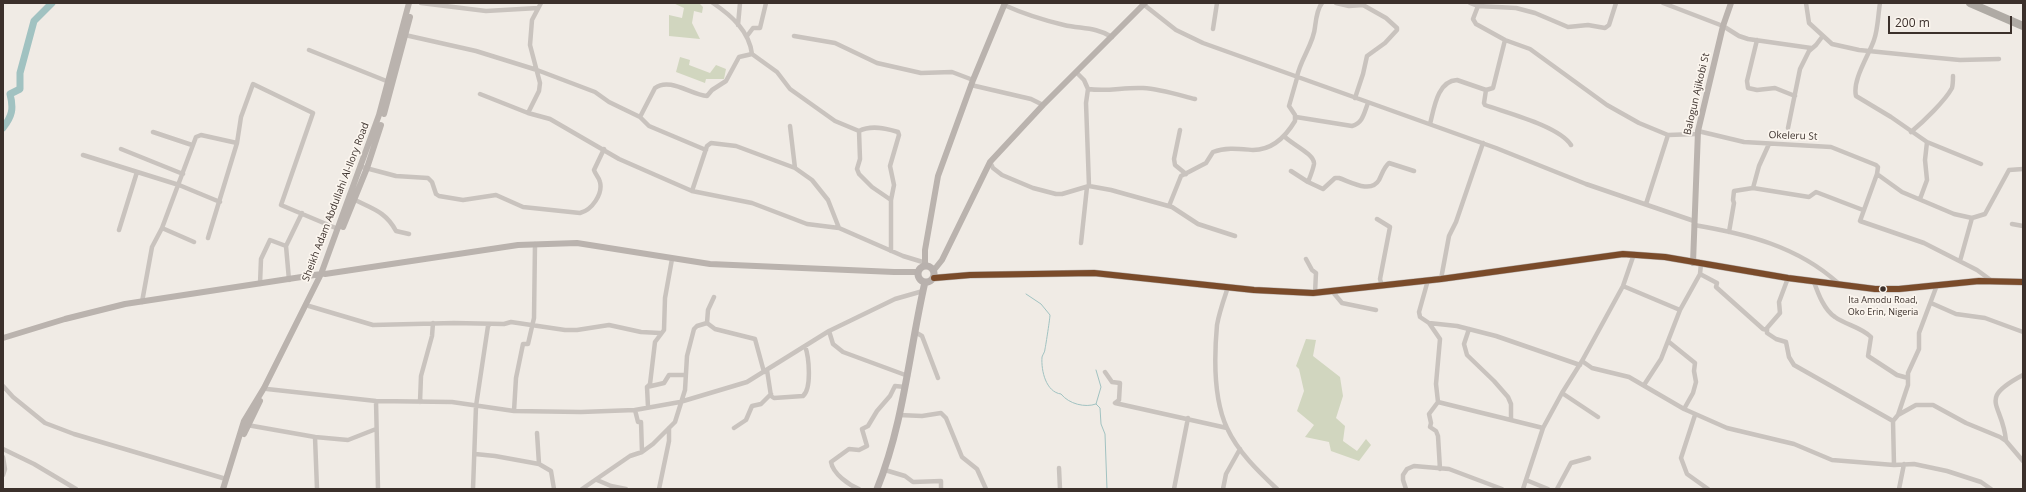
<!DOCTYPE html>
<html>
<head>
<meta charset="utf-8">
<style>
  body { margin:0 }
  #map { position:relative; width:2026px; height:492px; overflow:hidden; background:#f0ebe5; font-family:"Open Sans",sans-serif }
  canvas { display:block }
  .frame { position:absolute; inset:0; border:4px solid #3b302b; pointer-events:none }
  .scale { position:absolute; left:1888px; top:16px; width:124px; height:18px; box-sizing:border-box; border:2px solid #3b302b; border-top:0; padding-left:5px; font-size:12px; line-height:14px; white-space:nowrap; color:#3b302b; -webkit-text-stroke:3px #fbf5ee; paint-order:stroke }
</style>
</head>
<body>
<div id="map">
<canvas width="2026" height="492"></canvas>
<div class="frame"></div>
<div class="scale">200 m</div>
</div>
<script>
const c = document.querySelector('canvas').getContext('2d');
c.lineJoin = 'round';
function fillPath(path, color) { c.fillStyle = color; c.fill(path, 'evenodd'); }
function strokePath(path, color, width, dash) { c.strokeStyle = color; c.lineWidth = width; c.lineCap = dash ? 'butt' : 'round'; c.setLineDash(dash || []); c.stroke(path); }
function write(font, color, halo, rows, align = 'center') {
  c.font = font + ' "Open Sans",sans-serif'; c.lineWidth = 3.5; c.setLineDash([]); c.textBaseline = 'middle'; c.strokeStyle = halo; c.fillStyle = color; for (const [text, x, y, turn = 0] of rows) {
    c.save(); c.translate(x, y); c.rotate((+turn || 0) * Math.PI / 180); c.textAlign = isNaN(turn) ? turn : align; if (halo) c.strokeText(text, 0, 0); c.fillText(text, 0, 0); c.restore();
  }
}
const green = new Path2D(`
  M 673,3 L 699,3 L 703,7 L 702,13 L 694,11 L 692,23 L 700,39 L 669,36 L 669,15 L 682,18 L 684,8 Z
  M 680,57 L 690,60 L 689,65 L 710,73 L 716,65 L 726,69 L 724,79 L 706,79 L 705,83 L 676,72 Z
  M 1306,339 L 1316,340 L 1313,356 L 1340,377 L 1343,396 L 1336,418 L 1345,426 L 1343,441 L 1357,451 L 1366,439 L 1371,445 L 1359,461 L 1331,451 L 1329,442 L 1305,437 L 1314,425 L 1297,411 L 1304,391 L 1299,369 L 1296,366 Z`);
const stream = new Path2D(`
  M 1026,294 L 1041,304 L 1050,315 C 1050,318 1046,344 1045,349 C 1045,352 1043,354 1042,357 C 1041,371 1046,392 1061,394 C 1069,404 1085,408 1096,404
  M 1096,370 L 1101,387 L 1096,404 L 1100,408 L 1101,424 L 1105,434 L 1107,489`);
const river = new Path2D(`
  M 3,128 C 12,116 14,109 10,94 L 20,89 L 20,73 L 34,21 L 52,3`);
const street = new Path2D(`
  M 421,3 L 486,11 L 538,8
  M 713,3 C 732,16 749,31 752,54 L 777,72 L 790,89 L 835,121 L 859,131 L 860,159 L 857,169 L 859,174 L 872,187 L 891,200 L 891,251
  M 1336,3 L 1349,6 L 1363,5 L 1386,18 L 1397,28 L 1397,30 L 1385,43 L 1367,56 L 1363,74 L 1355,98
  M 1470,3 L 1478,6 L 1516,8 L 1535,13 L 1568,27 L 1588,25 L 1605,28 L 1609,25 L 1616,3
  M 1663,3 L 1723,26 L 1739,36 L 1748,39 L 1811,48
  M 1806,3 L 1809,23 L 1832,44 L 1859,50 L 1928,57 L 1960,60 L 1999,59
  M 1880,3 C 1878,15 1878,29 1874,40 C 1869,55 1852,80 1856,96 L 1891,117 L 1927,142 L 1981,164
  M 1143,4 L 1176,30 L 1203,43 L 1496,148 L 1586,184 L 1694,221
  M 1004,5 C 1024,14 1043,20 1064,25 C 1082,29 1096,27 1112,37
  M 1478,6 L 1473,19 L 1476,24 L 1505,40 L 1530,49 L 1607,105 L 1639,123 L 1668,135 L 1697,134
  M 738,25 L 740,3
  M 1213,29 L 1217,3
  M 405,35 L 476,51 L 537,70 L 595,92 L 609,102 L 640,117 L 649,126 L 706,150
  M 747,36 L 753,28 L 760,28 L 766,3
  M 794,36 L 835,43 L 877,63 L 921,73 L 952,72 L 973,80
  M 1757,40 L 1747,81 L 1748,88 L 1757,90 L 1775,88 L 1795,96
  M 309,50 L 389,82
  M 1077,73 L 1084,80 L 1088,89 L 1086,103 L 1089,186
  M 1297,77 C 1300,60 1314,43 1315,27 C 1316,19 1317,9 1322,3
  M 971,85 L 1031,99 L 1043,105
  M 1088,89 C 1108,92 1123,87 1143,88 C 1161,89 1179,95 1195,99
  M 1486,90 L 1484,103 L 1485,105 C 1507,113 1559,126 1571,145
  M 480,94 L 528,113 L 550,119 L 619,159 L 692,191 L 752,203 L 807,224 L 839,228 L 903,256 L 926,263
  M 528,113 L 539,91 L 540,83 L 530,45 L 532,20 L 541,3
  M 640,117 L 655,88 C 670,77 691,95 707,96 L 712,90 L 726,81 L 739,57 L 752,54
  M 1296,117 L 1352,126 C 1363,123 1364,113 1368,103
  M 1430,124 C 1434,109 1437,81 1457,80 L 1486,90 L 1493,88 L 1505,40
  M 790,126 L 795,168 L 812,180 L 828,200 L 839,228
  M 1788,128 L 1800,69 L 1809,51 L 1816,45 L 1822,37
  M 1180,130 L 1174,159 L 1175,165 L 1186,174
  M 859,131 C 871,125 885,128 898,132 L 899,135 L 890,166 L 894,185 L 891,200
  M 1698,131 L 1744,142 L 1831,147 L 1876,165 L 1878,167 L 1877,174 L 1860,221 L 1924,243 L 1977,270 L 1992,281
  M 153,132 L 192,145
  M 1911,132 C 1923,122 1945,101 1952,88 C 1953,84 1953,80 1953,76
  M 1284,136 C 1291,144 1315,154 1314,164 C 1313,170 1310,177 1308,182
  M 121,149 L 183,174
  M 83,155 L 179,185 L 220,202
  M 990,162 L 993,168 L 1002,175 L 1033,188 L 1056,194 L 1062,194 L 1089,186 L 1111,190 L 1172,207 L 1198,224 L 1235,236
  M 362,167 L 396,176 L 428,178 L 432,182 L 436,194 L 439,196 L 463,200 L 496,195 L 523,207 L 580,213 C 592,210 603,194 600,182 C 599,177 595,174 594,170 L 604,149
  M 1291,171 L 1308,182 L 1323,189 L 1335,178 L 1339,178 C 1351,182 1371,194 1379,180 C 1382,174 1384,167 1389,163 L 1414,171
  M 1877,174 L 1902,192 L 1954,214 L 1972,218
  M 1753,188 L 1809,197 L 1816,192 L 1863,210
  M 692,191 L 707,146 L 711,143 L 736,146 L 795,168
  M 1920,199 L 1927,180 L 1925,160 L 1927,142
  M 355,200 C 373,209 386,212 396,231 L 409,234
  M 1646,204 L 1668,135
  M 1169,206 L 1181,176 L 1206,163 L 1213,152 C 1226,147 1240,149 1253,150 C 1272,150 1286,136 1295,121 L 1295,115 L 1289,106 L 1297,78
  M 1377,219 L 1390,227 L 1380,279 L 1382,286
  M 2012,224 L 2023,226
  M 1694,225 C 1747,234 1797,246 1838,283
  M 162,228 L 194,242
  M 119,230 L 137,172
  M 1729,232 L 1734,203 L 1733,200 L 1734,191 L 1753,188 L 1759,166 L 1769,144
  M 208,238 L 237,143 L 241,117 L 253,84 L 313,113 L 281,205 L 338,229
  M 1081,243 L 1087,187
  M 1306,259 L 1312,270 L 1316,273 L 1315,293
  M 1960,261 L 1972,218 L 1985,214 L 2009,170 L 2023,169
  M 1701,264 L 1700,274 L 1717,283 L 1716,287 L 1763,329 L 1767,330
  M 1788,278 L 1779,302 L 1780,313 L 1767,328 L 1767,333 L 1776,339 L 1786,342 L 1789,357 L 1794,365 L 1893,421
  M 1441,279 L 1449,236 L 1456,222 L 1483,143
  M 289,280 L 286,246 L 302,213
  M 1428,280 L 1419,312 L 1420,317 L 1429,323 L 1457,326 L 1496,336 L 1580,365
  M 1814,282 C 1818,293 1824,310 1835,317 C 1846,325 1861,327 1871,337 L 1868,356 L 1897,375 L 1908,378
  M 260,284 L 261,259 L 270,240 L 286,246
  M 1623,286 L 1680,310 L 1661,359 L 1644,385
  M 1228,287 C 1224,299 1219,313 1217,325 C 1214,358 1213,398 1227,428 C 1238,452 1258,471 1277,489
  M 1332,291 L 1342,303 L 1376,310
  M 142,302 L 152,247 L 162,228 L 196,137 L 201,135 L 237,143
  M 1931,303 L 1956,314 L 1985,318 L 2023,332
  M 309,306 L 373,325 L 454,323 L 504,324 L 511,322 L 565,330 L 577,330 L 609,325 L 641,332 L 660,333
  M 1680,310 L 1700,274
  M 707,323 L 708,310 L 714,297
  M 1429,323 L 1440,339 L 1436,384 L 1438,402 L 1429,414 L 1431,423 L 1430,427 L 1436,431 L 1438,436 L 1440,469
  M 1469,329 L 1464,344 L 1467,355 L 1494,381 L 1508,397 L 1511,404 L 1511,419
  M 829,331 L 833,344 L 843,352 L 908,376
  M 915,332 L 922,336 L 938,378
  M 1669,342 L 1695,363 L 1694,371 L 1696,382 L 1693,393 L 1684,409
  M 1582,361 L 1592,368 L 1629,377 L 1684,409 L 1727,428 L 1794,444 L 1832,460 L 1894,465 L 1914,464 L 1947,471 L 1981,482 L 1991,489
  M 767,370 L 771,396 L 774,398 L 803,396 C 812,388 809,357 805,346
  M 1105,372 L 1112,382 L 1120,383 L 1119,400 L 1115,403 L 1227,428
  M 3,386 L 13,397 L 45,423 L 74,434 L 226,479
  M 647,387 L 664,383 L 669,375 L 685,375
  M 267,389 L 376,401 L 452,402 L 514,411 L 581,412 L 635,410 L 680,402 L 747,382 L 829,331 L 895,299 L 923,291
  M 1562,393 L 1598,417
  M 376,401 L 378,489
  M 420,402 L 421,376 L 432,336 L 433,323
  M 1438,402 L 1543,428
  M 648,407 L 647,387 L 650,384 L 655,342 L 664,330 L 665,298 L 672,259
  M 635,410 L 638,422 L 641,422 L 642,452
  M 514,411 L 516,378 L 523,344 L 528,344 L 534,318 L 535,244
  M 899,415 L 922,416 L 941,413 L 946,418 L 962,457 L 977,469 L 986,489
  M 1695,415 L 1681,458 L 1687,474 L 1708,489
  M 1898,415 L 1916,405 L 1933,405 L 1966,423 L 2000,437 L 2006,441 L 2023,461
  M 247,425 L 315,437 L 317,489
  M 734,428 L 746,420 L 752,406 L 761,404 L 771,394
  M 537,433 L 539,464 L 551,471 L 554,489
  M 315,437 L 348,440 L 376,429
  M 2006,441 C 2003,403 1976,400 2023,375
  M 3,449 L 34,464 L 76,489
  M 475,454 L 495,456 L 539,464
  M 3,457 L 5,469 L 3,475
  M 1894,465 L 1893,421 L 1898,415 L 1908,385 L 1908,373 L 1919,349 L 1919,333 L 1937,285
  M 1059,468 L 1060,489
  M 885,470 L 905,476 L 913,482 L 941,481 L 941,489
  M 597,480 L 611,486 L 626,489
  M 1526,480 L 1548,489
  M 473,489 L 476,406 L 488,326 L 490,324
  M 582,489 L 630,456 L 642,452 L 653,444 L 675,422 L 685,390 L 687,356 L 694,329 L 697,326 L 707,323 L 715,329 L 755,339 L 764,372
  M 659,489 L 669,441 L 669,428
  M 859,489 C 849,485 833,474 831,462 L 849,449 L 859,450 L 867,446 L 862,429 L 868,426 L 877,411 L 890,396 L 895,386 L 905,387
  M 1174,489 L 1188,418
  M 1223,489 L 1226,474 L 1240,449
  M 1406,489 L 1403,480 L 1403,475 L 1407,469 L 1414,466 L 1449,469 L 1502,489
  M 1523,489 L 1543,428 L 1562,393 L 1582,361 L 1623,286 L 1634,254
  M 1557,489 L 1571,463 L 1589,458
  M 1899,489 L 1904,464`);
const secondary = new Path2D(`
  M 384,114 L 410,17
  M 343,227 L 367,168 L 381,125
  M 1693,263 L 1698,131 L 1723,26 L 1731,3
  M 925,266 L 925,250 L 938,176 L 973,80 L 1005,3
  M 934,270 L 942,260 L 990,162 L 1043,105 L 1145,3
  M 325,274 L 518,245 L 577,243 L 710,264 L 894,272 L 918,272
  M 3,338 L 65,319 L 125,304 L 321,274
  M 244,434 L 260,401
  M 223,489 L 244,421 L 264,388 L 321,274 L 379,115 L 409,3`);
const primary = new Path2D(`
  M918 274a8 8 0 1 1 16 0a8 8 0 1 1-16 0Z
  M 934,278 L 970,275 L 1094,273 L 1254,290 L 1313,293 L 1441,279 L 1623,254 L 1665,257 L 1788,278 L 1875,289 L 1899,289 L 1979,281 L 2023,282
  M 877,489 C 904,423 909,351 925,282`);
const highway = new Path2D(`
  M 1970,3 L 2023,26`);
const bus1 = new Path2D(`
  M 934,278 L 970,275 L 1094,273 L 1254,290 L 1313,293 L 1441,279 L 1623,254 L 1665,257 L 1788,278 L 1875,289 L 1899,289 L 1979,281 L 2023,282`);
const markers = [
  [1883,289,3.5,"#3b302b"]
];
const busNames = [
  ["Ita Amodu Road,",1883,300],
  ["Oko Erin, Nigeria",1883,312]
];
const streetNames = [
  ["Balogun Ajikobi St",1697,94,-77],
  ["Okeleru St",1793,136,2],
  ["Sheikh Adam Abdullahi Al-Ilory Road",336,202,-69]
];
fillPath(green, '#d1d6bf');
strokePath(stream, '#a1c2c1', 1);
strokePath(river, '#a1c2c1', 7);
strokePath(street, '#c9c3be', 4.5);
strokePath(secondary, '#bab3ae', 6);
strokePath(primary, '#b8b1ad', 7);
strokePath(highway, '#afaaa4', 8);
strokePath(bus1, '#7a4b2a', 6);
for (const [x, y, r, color] of markers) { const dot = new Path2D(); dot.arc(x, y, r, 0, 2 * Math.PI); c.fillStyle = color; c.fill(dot); strokePath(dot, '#fbf5ee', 1.5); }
write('9px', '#3b302b', '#fbf5ee', busNames);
write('10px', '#3b302b', '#fbf5ee', streetNames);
</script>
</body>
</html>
